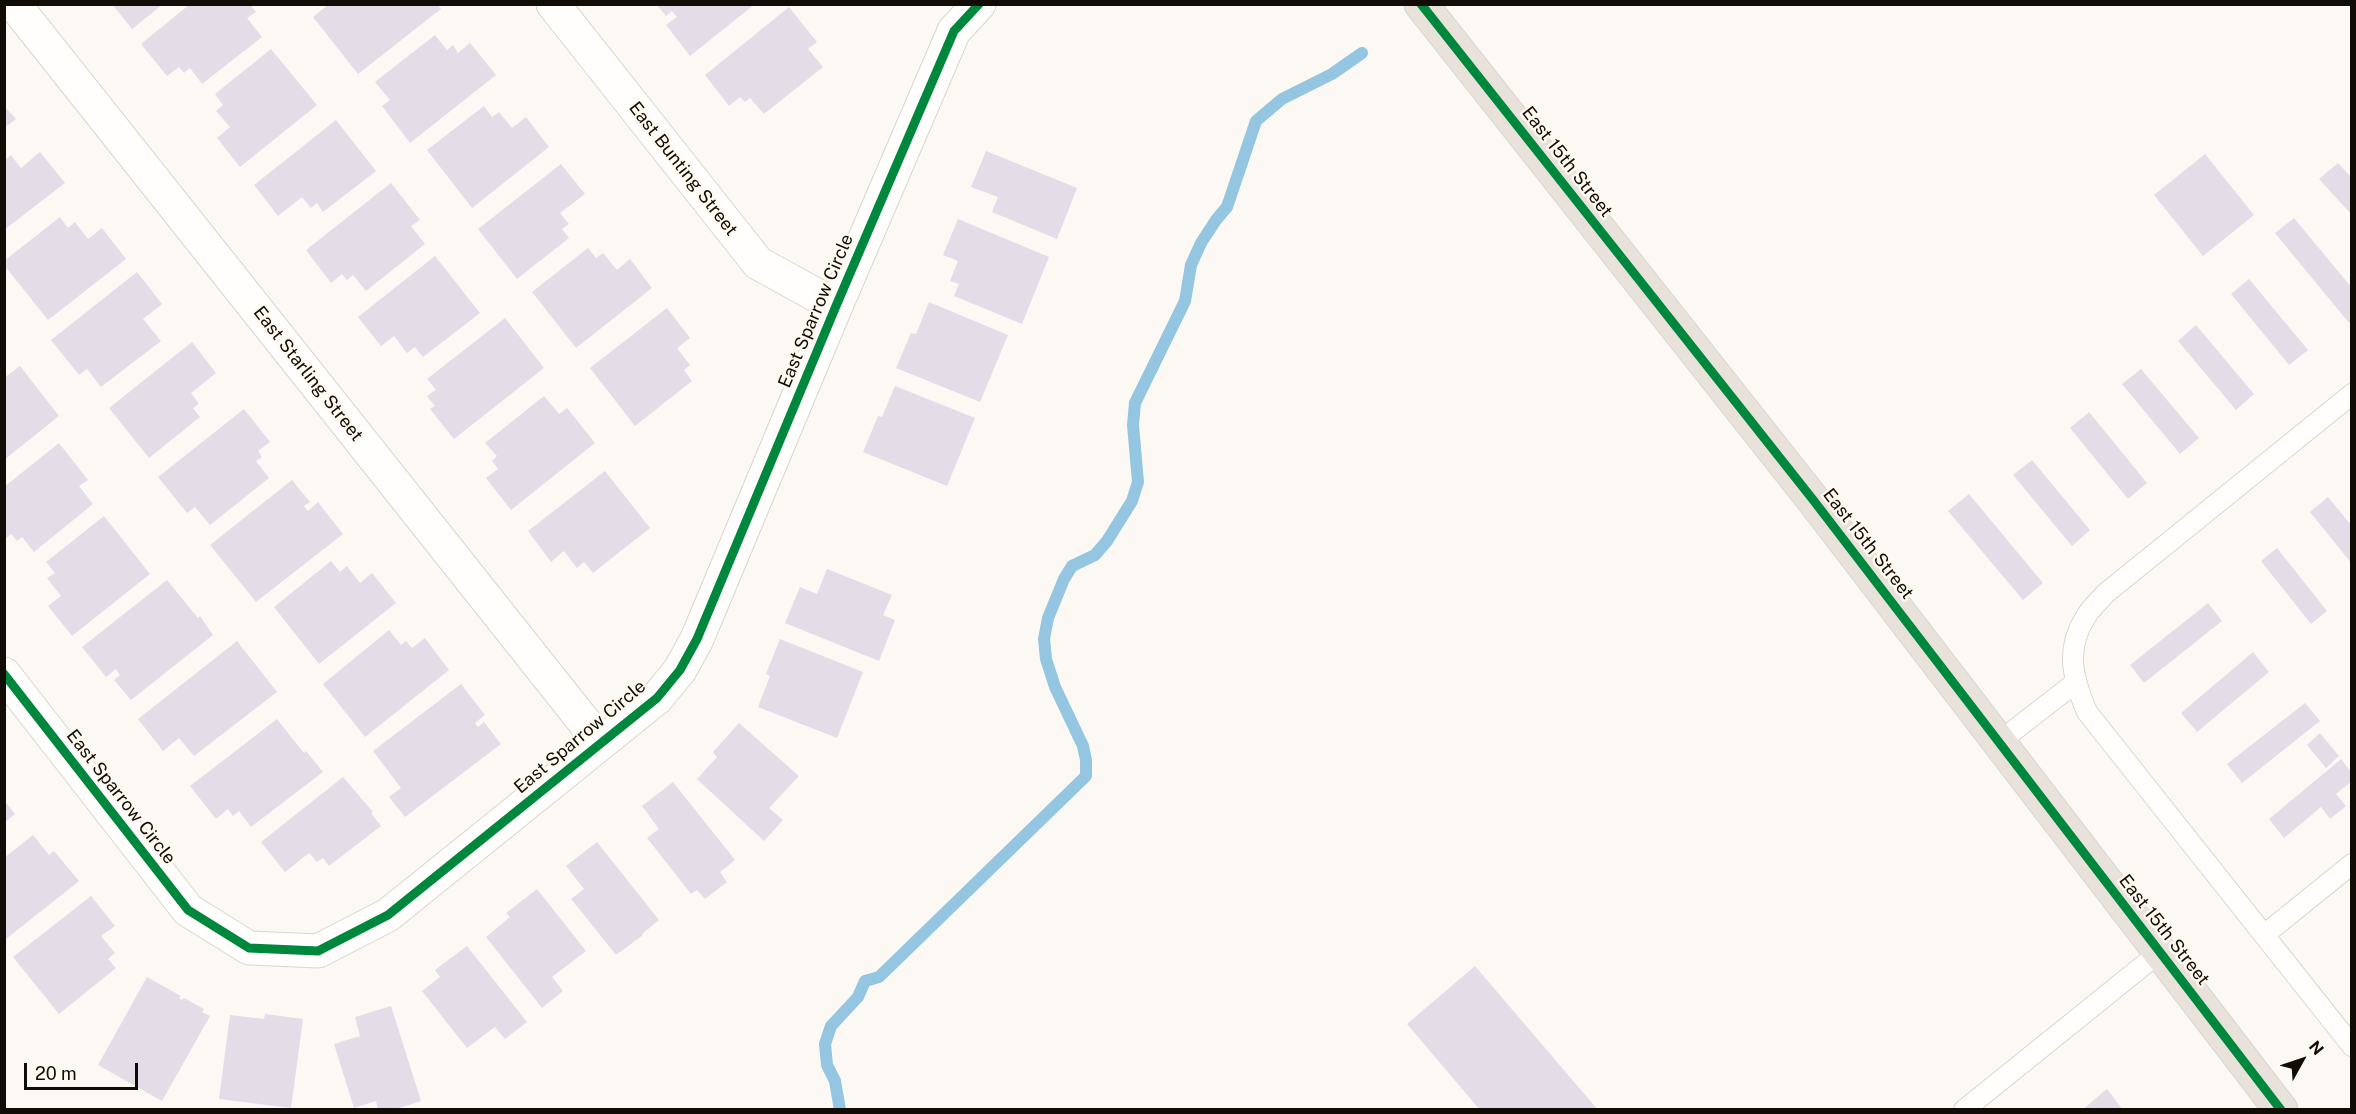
<!DOCTYPE html>
<html>
<head>
<meta charset="utf-8">
<style>
  body { margin:0 }
  #map { position:relative; width:2356px; height:1114px; overflow:hidden; background:#fcf8f4; font-family:"Public Sans",sans-serif }
  canvas { display:block }
  .frame { position:absolute; inset:0; border:6px solid #110c06; pointer-events:none }
  .north { position:absolute; left:2272px; top:1030px; width:60px; height:60px; -webkit-text-stroke:4px #fff9f0; paint-order:stroke; rotate:50deg; font-size:16px; font-weight:700; line-height:24px; text-align:center; color:#110c06 }
  .north::after { content:''; display:block; margin:auto; width:21px; height:27px; background:#110c06; clip-path:polygon(50% 0,100% 100%,50% 72%,0 100%) }
  .scale { position:absolute; left:24px; top:1063px; width:114px; height:27px; box-sizing:border-box; border:3px solid #110c06; border-top:0; padding-left:8px; font-size:18px; line-height:21px; white-space:nowrap; color:#110c06; -webkit-text-stroke:4px #fff9f0; paint-order:stroke }
</style>
</head>
<body>
<div id="map">
<canvas width="2356" height="1114"></canvas>
<div class="frame"></div>
<div class="north">N</div>
<div class="scale">20 m</div>
</div>
<script>
const c = document.querySelector('canvas').getContext('2d');
c.lineJoin = 'round';
function strokePath(path, color, width, dash) { c.strokeStyle = color; c.lineWidth = width; c.lineCap = dash ? 'butt' : 'round'; c.setLineDash(dash || []); c.stroke(path); }
function fillPath(path, color) { c.fillStyle = color; c.fill(path, 'evenodd'); }
function write(font, color, halo, rows, align = 'center') {
  c.font = font + ' "Public Sans",sans-serif'; c.lineWidth = 5; c.setLineDash([]); c.textBaseline = 'middle'; c.strokeStyle = halo; c.fillStyle = color; for (const [text, x, y, turn = 0] of rows) {
    c.save(); c.translate(x, y); c.rotate((+turn || 0) * Math.PI / 180); c.textAlign = isNaN(turn) ? turn : align; if (halo) c.strokeText(text, 0, 0); c.fillText(text, 0, 0); c.restore();
  }
}
const stream = new Path2D(`
  M 840,1110 L 835,1081 L 827,1065 L 825,1044 L 831,1026 L 858,997 L 865,981 L 879,977 L 1086,776 L 1086,760 L 1083,746 L 1055,687 L 1046,659 L 1044,639 L 1048,618 L 1064,579 L 1072,566 L 1095,555 L 1107,541 L 1132,501 L 1138,482 L 1133,425 L 1135,403 L 1185,301 L 1191,265 L 1201,243 L 1216,220 L 1227,207 L 1256,121 L 1282,99 L 1332,74 L 1362,53`);
const building = new Path2D(`
  M 112,4 L 163,4 L 132,29 Z
  M 190,4 L 250,4 L 256,12 L 247,18 L 262,37 L 202,84 L 190,68 L 184,73 L 179,67 L 167,76 L 141,44 Z
  M 329,4 L 437,4 L 441,9 L 358,74 L 313,17 Z
  M 656,4 L 755,4 L 690,56 L 666,25 L 677,17 L 672,11 L 666,16 Z
  M 789,7 L 817,42 L 808,49 L 823,67 L 764,114 L 750,98 L 745,102 L 740,97 L 729,106 L 705,75 Z
  M 435,35 L 447,50 L 453,45 L 458,53 L 470,43 L 496,75 L 410,143 L 382,106 L 390,100 L 375,82 Z
  M 271,49 L 317,105 L 240,167 L 217,138 L 230,127 L 216,111 L 223,105 L 215,94 Z
  M 4,106 L 16,119 L 4,128 Z
  M 484,106 L 492,117 L 499,112 L 512,128 L 526,117 L 549,147 L 472,208 L 427,150 Z
  M 336,120 L 376,171 L 323,212 L 317,203 L 311,208 L 302,197 L 278,216 L 254,185 Z
  M 986,151 L 1077,188 L 1057,239 L 992,212 L 998,197 L 971,187 Z
  M 40,152 L 65,183 L 4,230 L 4,161 L 11,155 L 21,168 Z
  M 2205,154 L 2254,215 L 2203,256 L 2154,195 Z
  M 2338,163 L 2352,178 L 2352,215 L 2319,179 Z
  M 561,164 L 585,194 L 560,213 L 569,224 L 562,229 L 569,238 L 517,279 L 478,229 Z
  M 391,183 L 420,220 L 411,226 L 425,244 L 366,291 L 353,275 L 347,280 L 342,274 L 331,283 L 306,250 Z
  M 60,217 L 68,228 L 75,222 L 88,239 L 102,228 L 126,259 L 48,320 L 4,265 L 4,261 Z
  M 2294,218 L 2352,288 L 2352,321 L 2349,323 L 2275,233 Z
  M 958,219 L 1049,257 L 1022,324 L 954,296 L 959,284 L 950,281 L 958,261 L 943,255 Z
  M 588,248 L 596,258 L 603,253 L 617,270 L 630,259 L 652,288 L 576,348 L 532,292 Z
  M 435,256 L 480,313 L 423,357 L 415,347 L 407,353 L 394,336 L 381,346 L 358,317 Z
  M 137,272 L 162,304 L 143,319 L 161,341 L 101,387 L 87,369 L 79,375 L 51,340 Z
  M 2249,279 L 2308,350 L 2289,365 L 2231,294 Z
  M 929,302 L 1008,335 L 980,402 L 896,368 L 911,333 L 916,334 Z
  M 667,308 L 690,338 L 677,348 L 690,365 L 684,370 L 692,381 L 635,426 L 590,368 Z
  M 505,318 L 544,368 L 454,439 L 430,409 L 435,406 L 427,396 L 436,390 L 427,379 Z
  M 2196,325 L 2254,394 L 2236,410 L 2178,341 Z
  M 192,342 L 216,373 L 191,393 L 199,404 L 193,408 L 200,417 L 149,458 L 109,408 Z
  M 20,366 L 59,416 L 4,460 L 4,378 Z
  M 2141,369 L 2199,438 L 2180,454 L 2122,384 Z
  M 895,386 L 975,418 L 947,486 L 863,452 L 878,416 L 882,417 Z
  M 544,396 L 559,414 L 567,408 L 595,443 L 511,510 L 486,478 L 498,469 L 492,461 L 497,456 L 485,443 Z
  M 244,409 L 270,442 L 258,451 L 262,457 L 256,461 L 269,478 L 210,525 L 195,507 L 187,513 L 158,477 Z
  M 2089,412 L 2147,483 L 2128,499 L 2070,428 Z
  M 59,443 L 88,480 L 79,486 L 93,504 L 34,552 L 22,537 L 17,541 L 11,534 L 4,540 L 4,487 Z
  M 2032,460 L 2090,530 L 2072,546 L 2013,475 Z
  M 605,471 L 650,528 L 593,573 L 584,562 L 577,568 L 564,551 L 551,562 L 528,531 Z
  M 292,480 L 310,502 L 304,506 L 308,511 L 318,502 L 343,534 L 256,602 L 210,545 Z
  M 1969,494 L 2043,583 L 2023,600 L 1948,511 Z
  M 2328,497 L 2352,526 L 2352,564 L 2310,512 Z
  M 104,516 L 150,574 L 72,636 L 48,606 L 61,596 L 47,578 L 55,573 L 46,562 Z
  M 2277,548 L 2327,611 L 2311,624 L 2261,561 Z
  M 331,561 L 340,572 L 347,566 L 360,583 L 372,573 L 396,603 L 319,664 L 274,607 Z
  M 827,569 L 892,595 L 883,615 L 895,620 L 879,661 L 785,623 L 800,587 L 817,594 Z
  M 167,580 L 198,618 L 200,616 L 213,635 L 131,700 L 114,680 L 120,675 L 116,669 L 106,677 L 82,647 Z
  M 2208,603 L 2222,621 L 2144,683 L 2130,665 Z
  M 389,630 L 401,645 L 406,641 L 412,648 L 425,638 L 449,670 L 365,737 L 323,684 Z
  M 780,639 L 863,672 L 837,738 L 758,707 L 770,676 L 766,674 Z
  M 237,641 L 277,692 L 194,756 L 179,738 L 163,751 L 138,719 Z
  M 2253,652 L 2269,672 L 2197,732 L 2181,713 Z
  M 461,684 L 485,715 L 475,723 L 478,727 L 484,722 L 501,744 L 405,817 L 389,797 L 401,788 L 373,751 Z
  M 2305,703 L 2320,721 L 2242,783 L 2227,764 Z
  M 277,719 L 304,753 L 306,751 L 323,772 L 251,827 L 239,811 L 233,816 L 228,809 L 216,819 L 190,786 Z
  M 739,723 L 799,776 L 769,808 L 783,820 L 764,841 L 697,779 L 717,757 L 713,752 Z
  M 2320,733 L 2339,756 L 2326,768 L 2307,745 Z
  M 2341,759 L 2352,773 L 2352,781 L 2336,794 L 2346,806 L 2330,819 L 2321,807 L 2284,838 L 2269,819 Z
  M 343,777 L 373,812 L 371,813 L 381,826 L 329,866 L 323,858 L 317,862 L 309,853 L 285,872 L 261,842 Z
  M 673,782 L 735,860 L 720,872 L 727,882 L 705,899 L 697,890 L 691,894 L 647,838 L 659,829 L 642,806 Z
  M 4,800 L 15,814 L 4,823 Z
  M 33,835 L 49,855 L 54,851 L 79,881 L 6,939 L 4,937 L 4,858 Z
  M 597,842 L 659,920 L 642,934 L 643,935 L 616,955 L 571,899 L 584,889 L 566,866 Z
  M 537,889 L 586,951 L 552,977 L 563,991 L 542,1008 L 486,937 L 510,917 L 506,913 Z
  M 91,896 L 115,926 L 101,936 L 115,953 L 108,959 L 116,968 L 59,1014 L 13,957 Z
  M 467,946 L 527,1022 L 505,1039 L 495,1027 L 467,1048 L 422,991 L 440,977 L 435,970 Z
  M 1475,966 L 1598,1110 L 1480,1110 L 1407,1024 Z
  M 147,977 L 181,996 L 179,998 L 182,1000 L 184,998 L 204,1009 L 202,1012 L 210,1016 L 162,1101 L 98,1065 Z
  M 391,1006 L 421,1101 L 393,1110 L 378,1110 L 376,1101 L 354,1108 L 334,1044 L 360,1036 L 355,1017 Z
  M 265,1014 L 303,1019 L 291,1108 L 219,1099 L 230,1015 L 264,1019 Z
  M 2107,1089 L 2123,1110 L 2082,1110 Z`);
const lane = new Path2D(`
  M 2352,394 L 2106,593 C 2099,601 2090,609 2085,618 C 2065,650 2073,679 2087,712 L 2352,1046
  M 1999,742 L 2075,683
  M 2264,935 L 2352,864
  M 1964,1110 L 2160,952`);
const street = new Path2D(`
  M 14,4 L 601,743
  M 553,4 L 758,263 L 836,306
  M 4,674 L 188,910 L 249,948 L 318,951 L 388,915 L 657,698 L 680,670 L 697,639 L 836,306 L 954,31 L 979,4`);
const primary = new Path2D(`
  M 1421,4 L 1814,501 L 2281,1110`);
const cycleway = new Path2D(`
  M 1421,4 L 1814,501 L 2281,1110
  M 4,674 L 188,910 L 249,948 L 318,951 L 388,915 L 657,698 L 680,670 L 697,639 L 836,306 L 954,31 L 979,4`);
const streetNames = [
  ["East 15th Street",1567,162,52],
  ["East Bunting Street",683,169,52],
  ["East Sparrow Circle",816,311,-67],
  ["East Starling Street",308,374,52],
  ["East 15th Street",1868,544,52],
  ["East Sparrow Circle",580,737,-40],
  ["East Sparrow Circle",121,797,52],
  ["East 15th Street",2164,930,52]
];
strokePath(stream, '#94c6e2', 12);
fillPath(building, '#e3dde8');
strokePath(lane, '#dad5cf', 22);
strokePath(street, '#dad5cf', 35);
strokePath(primary, '#d8d6d3', 35);
strokePath(lane, '#fffefd', 20);
strokePath(street, '#fffefd', 33);
strokePath(primary, '#e8e2da', 33);
strokePath(cycleway, '#00873e', 9);
write('18px', '#110c06', '#fff9f0', streetNames);
</script>
</body>
</html>
